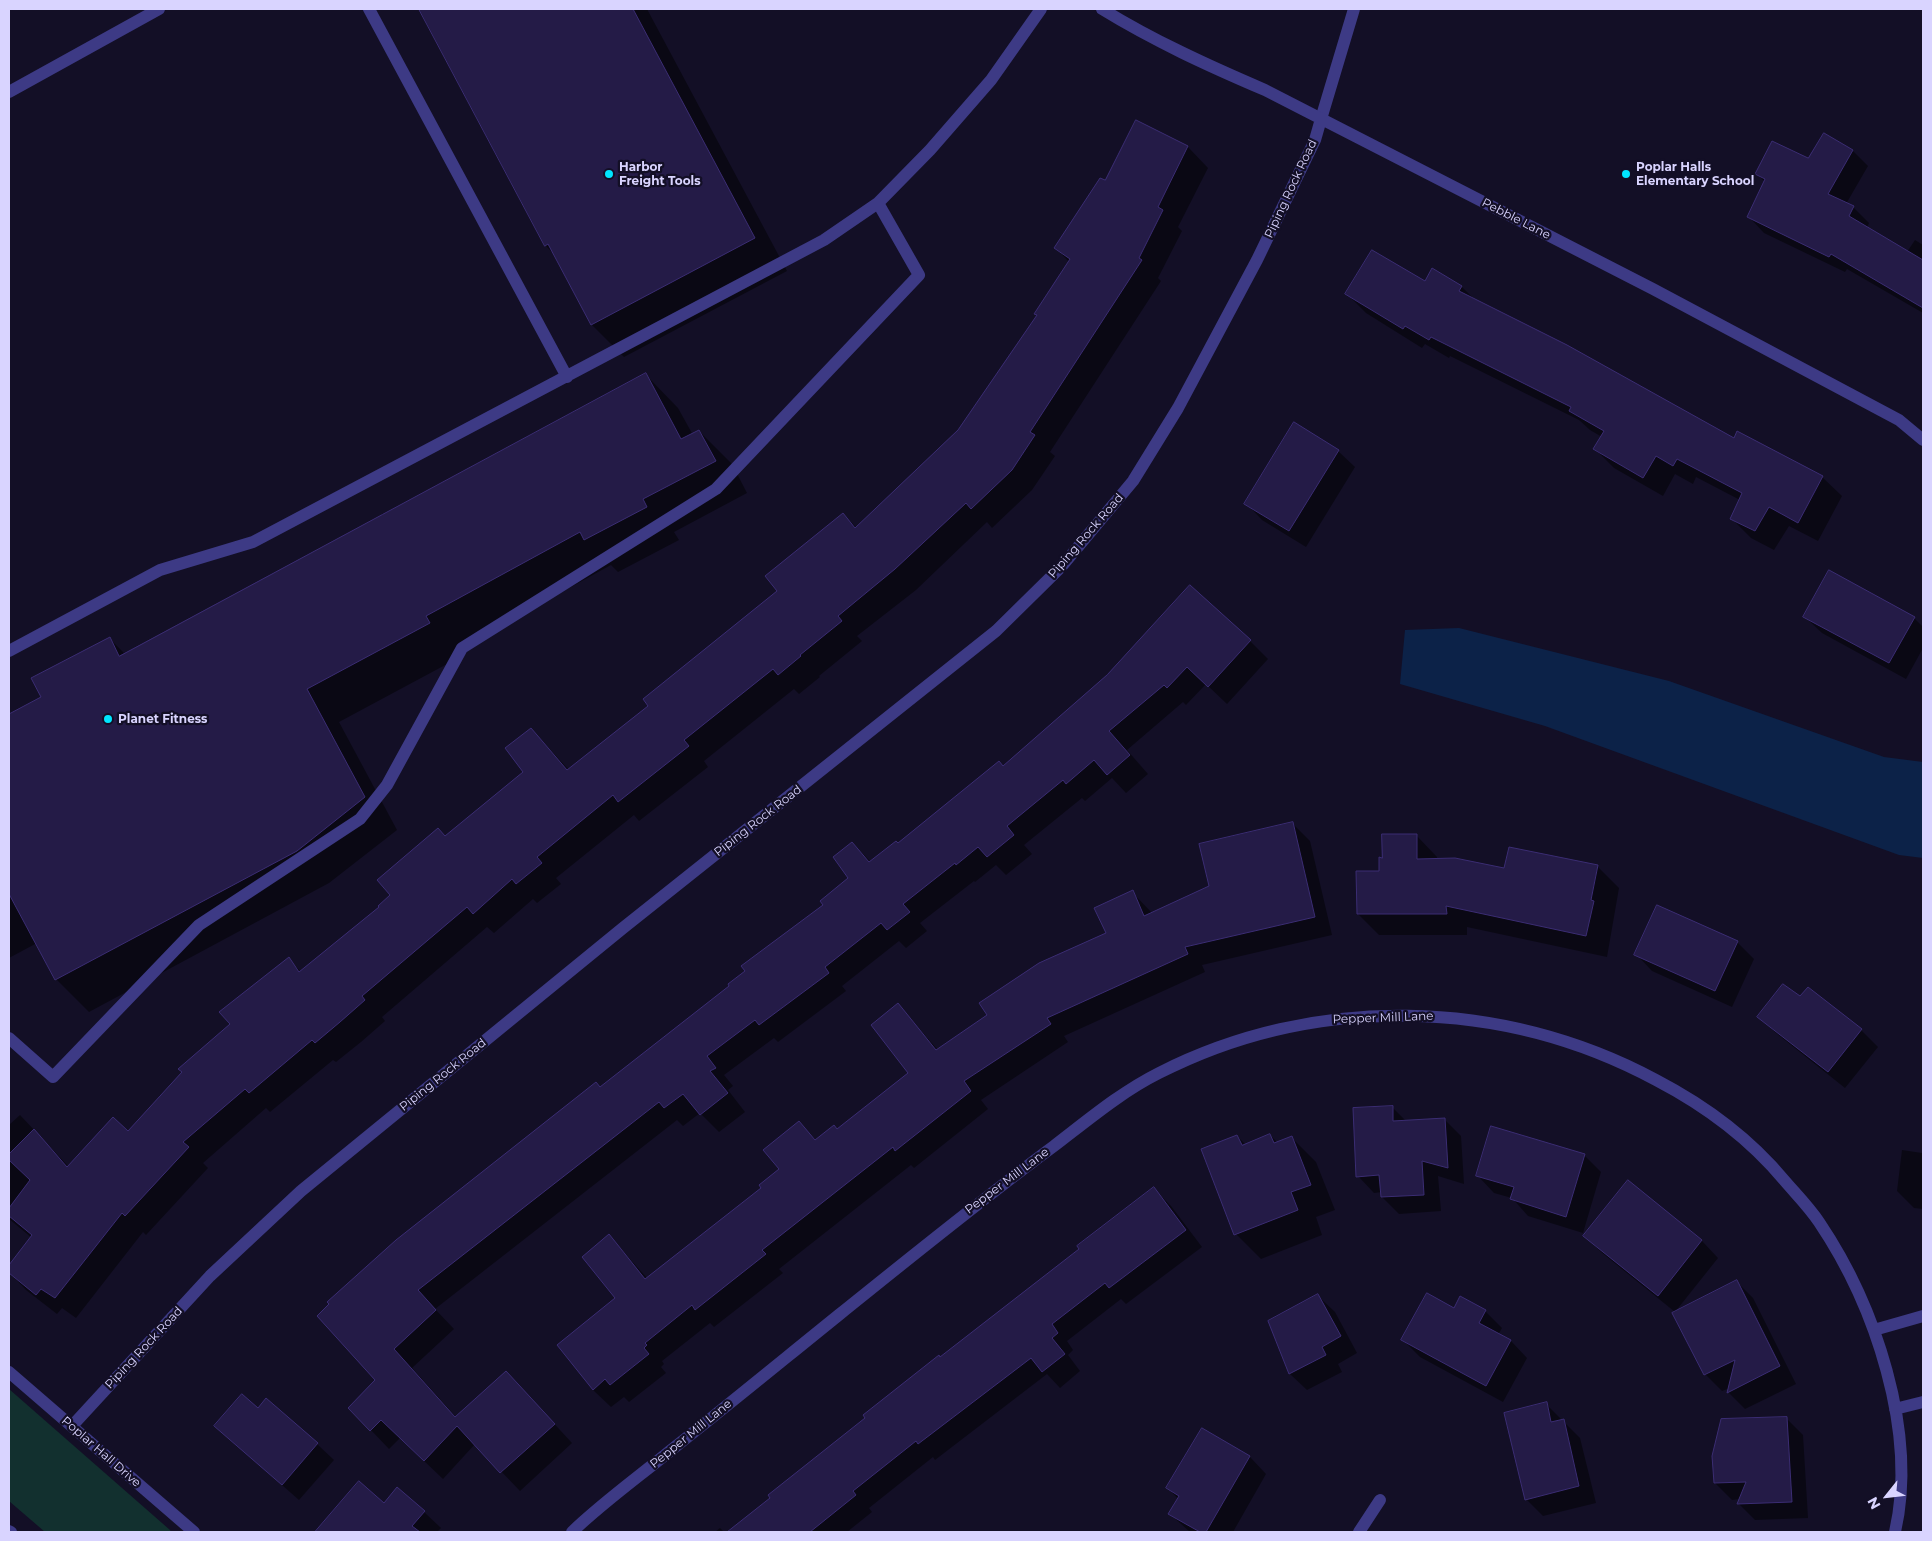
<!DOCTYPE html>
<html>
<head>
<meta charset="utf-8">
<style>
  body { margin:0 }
  #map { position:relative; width:1932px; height:1541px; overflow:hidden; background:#130f26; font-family:Montserrat,sans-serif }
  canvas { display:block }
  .frame { position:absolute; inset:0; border:10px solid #d9d4ff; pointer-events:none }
  .north { position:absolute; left:1862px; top:1471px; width:50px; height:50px; -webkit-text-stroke:4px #130f26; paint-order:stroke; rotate:241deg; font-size:14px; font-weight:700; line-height:20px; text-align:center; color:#d9d4ff }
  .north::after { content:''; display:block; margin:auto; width:18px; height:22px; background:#d9d4ff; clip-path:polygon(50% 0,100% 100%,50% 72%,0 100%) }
</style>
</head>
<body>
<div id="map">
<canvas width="1932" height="1541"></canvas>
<div class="frame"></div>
<div class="north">N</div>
</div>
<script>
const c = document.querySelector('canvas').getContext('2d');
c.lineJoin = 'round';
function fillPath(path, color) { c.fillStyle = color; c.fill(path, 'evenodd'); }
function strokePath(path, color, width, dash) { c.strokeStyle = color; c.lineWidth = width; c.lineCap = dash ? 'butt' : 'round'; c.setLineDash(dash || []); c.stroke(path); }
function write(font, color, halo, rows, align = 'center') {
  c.font = font + ' Montserrat,sans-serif'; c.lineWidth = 4.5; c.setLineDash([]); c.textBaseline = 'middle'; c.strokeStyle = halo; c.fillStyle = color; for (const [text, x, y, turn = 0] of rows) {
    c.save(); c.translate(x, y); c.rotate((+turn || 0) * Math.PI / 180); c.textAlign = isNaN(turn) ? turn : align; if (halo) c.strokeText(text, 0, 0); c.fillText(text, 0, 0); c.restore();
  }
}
const green = new Path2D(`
  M 9,1389 L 170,1530 L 171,1532 L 45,1532 L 9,1501 Z`);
const water = new Path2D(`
  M 1459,628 L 1669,681 L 1884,757 L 1923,762 L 1923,858 L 1899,855 L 1545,726 L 1400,684 L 1405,630 Z`);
const shadow = new Path2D(`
  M 420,9 L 647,9 L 787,271 L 624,357 L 592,325 L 555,255 L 546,246 Z
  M 1136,121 L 1188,147 L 1208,168 L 1178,227 L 1182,231 L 1158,278 L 1161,281 L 1050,452 L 1055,456 L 1032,490 L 992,528 L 987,522 L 916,590 L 857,636 L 862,641 L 819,676 L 820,677 L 799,694 L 794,689 L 704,761 L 708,767 L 639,821 L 634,815 L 556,878 L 561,884 L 537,903 L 533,899 L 494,933 L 487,927 L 382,1017 L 385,1021 L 361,1042 L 336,1062 L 333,1060 L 270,1112 L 266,1108 L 203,1163 L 208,1168 L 146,1235 L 143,1232 L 76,1318 L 62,1308 L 57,1314 L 26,1290 L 9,1272 L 9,1267 L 32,1238 L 9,1219 L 9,1125 L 20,1115 L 69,1167 L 128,1133 L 232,1024 L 289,959 L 301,972 L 381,908 L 445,837 L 525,772 L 531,729 L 569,770 L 650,706 L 779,591 L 843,514 L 857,528 L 958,431 L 1038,315 L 1069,262 L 1056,248 L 1106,182 Z
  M 1824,135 L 1853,151 L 1868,166 L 1846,204 L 1853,207 L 1869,223 L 1867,228 L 1907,252 L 1915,240 L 1923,245 L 1923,313 L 1847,269 L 1845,272 L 1764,233 L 1749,217 L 1765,182 L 1757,174 L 1809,159 Z
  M 1433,270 L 1462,287 L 1475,300 L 1734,440 L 1822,477 L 1842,496 L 1818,541 L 1789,526 L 1774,550 L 1751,538 L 1732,519 L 1740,500 L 1696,477 L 1693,484 L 1675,474 L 1663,496 L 1614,468 L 1595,449 L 1602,437 L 1590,430 L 1579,420 L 1450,356 L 1449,358 L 1425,344 L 1422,348 L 1366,313 L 1347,294 L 1425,283 Z
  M 646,375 L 678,408 L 693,435 L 699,431 L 732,464 L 747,493 L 674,532 L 679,540 L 618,572 L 611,565 L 458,649 L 462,656 L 339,722 L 397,830 L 329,883 L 89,1012 L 56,979 L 37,943 L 9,958 L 9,716 L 43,698 L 109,638 L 125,654 Z
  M 1338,451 L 1355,467 L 1306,547 L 1262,520 L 1246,503 Z
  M 1805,617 L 1914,618 L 1923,627 L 1923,648 L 1906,679 L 1822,633 Z
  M 1250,641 L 1268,659 L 1227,704 L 1206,684 L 1186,705 L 1183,702 L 1127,750 L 1148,774 L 1126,793 L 1112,778 L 1085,801 L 1082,798 L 1024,845 L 1032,854 L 1006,875 L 996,865 L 975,882 L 974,881 L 920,923 L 927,931 L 906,948 L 899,941 L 842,986 L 846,991 L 778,1042 L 774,1038 L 724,1075 L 733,1086 L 728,1090 L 745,1112 L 719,1132 L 700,1113 L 683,1126 L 677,1120 L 435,1309 L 454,1329 L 412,1368 L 456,1417 L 524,1391 L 572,1443 L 520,1491 L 475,1444 L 443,1479 L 400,1438 L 389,1449 L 350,1408 L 377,1380 L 319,1316 L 601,1088 L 731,986 L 825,905 L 850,878 L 852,843 L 871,862 L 898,844 L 1003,768 L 1108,676 Z
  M 1292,823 L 1310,841 L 1332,935 L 1202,965 L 1205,972 L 1064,1036 L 1068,1042 L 981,1100 L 988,1109 L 914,1168 L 911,1165 L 779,1269 L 783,1273 L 714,1327 L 710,1323 L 662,1361 L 664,1364 L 661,1367 L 666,1373 L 629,1402 L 624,1397 L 611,1407 L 593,1390 L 617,1299 L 609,1236 L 648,1279 L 763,1188 L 780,1170 L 799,1123 L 816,1140 L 837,1130 L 910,1073 L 898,1005 L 938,1050 L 1107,934 L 1132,892 L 1152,913 L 1211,887 Z
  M 1416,835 L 1437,857 L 1437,860 L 1505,870 L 1510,848 L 1598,867 L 1619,888 L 1607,957 L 1467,927 L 1467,935 L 1379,935 L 1358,914 L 1380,872 L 1384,859 Z
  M 1737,942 L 1754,959 L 1732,1007 L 1652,971 L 1636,954 Z
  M 1801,998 L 1861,1030 L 1878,1047 L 1845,1088 L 1776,1033 L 1759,1017 Z
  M 1392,1107 L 1406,1121 L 1444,1119 L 1461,1136 L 1464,1184 L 1438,1176 L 1441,1211 L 1399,1214 L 1382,1197 L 1382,1192 L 1374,1193 L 1358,1176 Z
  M 1270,1135 L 1278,1143 L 1291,1137 L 1316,1162 L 1335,1210 L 1316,1217 L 1322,1235 L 1261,1259 L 1236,1234 L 1237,1136 L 1246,1145 Z
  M 1923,1142 L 1923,1209 L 1914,1208 L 1897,1191 L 1902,1150 L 1922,1153 Z
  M 1584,1155 L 1601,1172 L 1583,1233 L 1528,1216 L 1512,1198 L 1494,1193 L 1478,1176 Z
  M 1628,1182 L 1702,1241 L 1718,1258 L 1675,1312 L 1601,1252 L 1585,1236 Z
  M 1154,1189 L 1171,1206 L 1202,1247 L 1126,1304 L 1121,1299 L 1067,1341 L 1073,1350 L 1068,1355 L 1080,1371 L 1060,1388 L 1047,1374 L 935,1460 L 933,1457 L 869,1508 L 872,1512 L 847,1532 L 729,1532 L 940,1359 Z
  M 1736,1281 L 1753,1298 L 1796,1384 L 1745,1409 L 1729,1393 L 1730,1388 L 1722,1391 L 1705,1374 L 1674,1313 Z
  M 1318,1296 L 1335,1312 L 1357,1353 L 1338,1364 L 1342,1372 L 1307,1390 L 1290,1374 L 1270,1321 Z
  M 1455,1310 L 1485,1311 L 1502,1328 L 1498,1335 L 1511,1341 L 1527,1358 L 1503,1402 L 1420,1357 L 1403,1340 Z
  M 1546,1404 L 1580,1438 L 1596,1503 L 1543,1516 L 1526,1499 Z
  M 1787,1419 L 1803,1435 L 1808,1518 L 1755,1520 L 1739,1504 L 1740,1499 L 1732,1500 L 1715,1483 Z
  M 215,1426 L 317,1444 L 334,1460 L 299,1500 Z
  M 1250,1457 L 1266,1474 L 1233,1532 L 1190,1532 L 1170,1514 L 1178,1499 L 1168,1488 Z
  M 385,1504 L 424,1512 L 441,1528 L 437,1532 L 337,1532 L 326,1522 Z
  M 720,1528 L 724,1532 L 715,1532 Z`);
const building = new Path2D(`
  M 419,9 L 633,9 L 755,238 L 591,325 L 548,244 L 545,246 Z
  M 1136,120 L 1188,146 L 1158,207 L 1163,210 L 1139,258 L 1142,260 L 1030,432 L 1035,435 L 1012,470 L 971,509 L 966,503 L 895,569 L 838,616 L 842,621 L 800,655 L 801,656 L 778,675 L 773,669 L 684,740 L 689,746 L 618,802 L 613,795 L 537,857 L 542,863 L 516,884 L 512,879 L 473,914 L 467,907 L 362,996 L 365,1000 L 340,1022 L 315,1043 L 312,1040 L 249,1093 L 245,1089 L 183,1142 L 189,1147 L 125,1216 L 122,1213 L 55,1298 L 41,1289 L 36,1295 L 9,1273 L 9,1265 L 32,1235 L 9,1216 L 9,1208 L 30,1180 L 9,1160 L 9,1154 L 34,1129 L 67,1167 L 113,1117 L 128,1131 L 182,1072 L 178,1069 L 230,1024 L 219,1012 L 289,957 L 299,972 L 379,907 L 378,906 L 390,895 L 377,880 L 438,828 L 445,836 L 523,772 L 505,748 L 531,728 L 567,770 L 648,706 L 643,699 L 777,591 L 765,576 L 843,513 L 855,528 L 958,430 L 1037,315 L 1034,314 L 1070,259 L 1054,248 L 1100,178 L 1105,180 Z
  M 1824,133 L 1853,150 L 1828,194 L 1854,206 L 1849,216 L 1923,260 L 1923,308 L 1831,254 L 1829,257 L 1747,217 L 1765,179 L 1755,174 L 1772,141 L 1808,158 Z
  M 1372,250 L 1425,281 L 1432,268 L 1462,286 L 1459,291 L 1567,345 L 1734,438 L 1737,431 L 1823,476 L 1798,523 L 1769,507 L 1755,531 L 1730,519 L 1742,493 L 1677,459 L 1673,466 L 1656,456 L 1643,478 L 1593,449 L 1604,431 L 1569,411 L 1571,407 L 1431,337 L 1429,340 L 1405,326 L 1403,329 L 1345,294 Z
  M 646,373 L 681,439 L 699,430 L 716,461 L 643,499 L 647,507 L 584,540 L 580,532 L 426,616 L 430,623 L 307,689 L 365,797 L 297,851 L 55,980 L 9,894 L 9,714 L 41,697 L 31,678 L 110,637 L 119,656 Z
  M 1294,422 L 1339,450 L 1289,531 L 1244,504 Z
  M 1829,570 L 1915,617 L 1889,663 L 1803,617 Z
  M 1190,585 L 1251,640 L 1208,687 L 1187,667 L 1167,688 L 1164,685 L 1109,731 L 1130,755 L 1107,775 L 1094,760 L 1066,784 L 1063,780 L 1007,826 L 1014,835 L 987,857 L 978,847 L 956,865 L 955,863 L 903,904 L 910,912 L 887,930 L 881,923 L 825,967 L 829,973 L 759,1025 L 755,1020 L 707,1056 L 716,1068 L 710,1071 L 728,1093 L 700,1115 L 683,1094 L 664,1108 L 659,1102 L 418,1290 L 436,1310 L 394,1349 L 455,1417 L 506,1371 L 555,1424 L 500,1473 L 457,1426 L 424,1461 L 381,1420 L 370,1431 L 348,1408 L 375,1380 L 317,1316 L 329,1304 L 327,1302 L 396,1240 L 596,1082 L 600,1087 L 729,986 L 728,984 L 745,971 L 741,966 L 823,905 L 820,901 L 848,878 L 833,857 L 852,842 L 869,862 L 896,841 L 898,843 L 999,761 L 1003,766 L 1107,675 Z
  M 1293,822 L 1315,917 L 1185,947 L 1188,954 L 1047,1018 L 1051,1024 L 964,1081 L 971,1091 L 895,1151 L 893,1147 L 762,1250 L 766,1254 L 695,1310 L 692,1305 L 645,1343 L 647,1345 L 644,1348 L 649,1354 L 610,1385 L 605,1379 L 593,1390 L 557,1345 L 615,1298 L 582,1257 L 609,1234 L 645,1279 L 761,1188 L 759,1185 L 779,1169 L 763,1150 L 799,1121 L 815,1140 L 834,1125 L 837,1129 L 908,1073 L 871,1025 L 898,1003 L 936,1050 L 987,1015 L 979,1003 L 1039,963 L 1106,933 L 1094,908 L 1133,890 L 1144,916 L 1209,886 L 1199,844 Z
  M 1382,834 L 1417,834 L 1417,859 L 1455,858 L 1504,868 L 1509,847 L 1598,865 L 1591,900 L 1594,901 L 1586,936 L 1446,906 L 1447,914 L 1357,914 L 1356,871 L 1379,871 L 1379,857 L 1382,858 Z
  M 1657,905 L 1738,941 L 1715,991 L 1634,955 Z
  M 1783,984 L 1800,996 L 1808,987 L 1862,1029 L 1828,1072 L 1757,1017 Z
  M 1393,1106 L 1393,1121 L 1445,1118 L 1448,1168 L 1422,1161 L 1424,1195 L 1381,1197 L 1379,1175 L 1356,1177 L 1353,1108 Z
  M 1491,1126 L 1585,1154 L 1566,1217 L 1510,1199 L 1514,1187 L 1476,1176 Z
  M 1270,1134 L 1274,1143 L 1292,1136 L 1311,1185 L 1291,1192 L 1298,1210 L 1234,1235 L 1201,1149 L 1237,1135 L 1242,1145 Z
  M 1628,1180 L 1702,1240 L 1658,1296 L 1583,1236 Z
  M 1154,1187 L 1186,1230 L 1109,1288 L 1105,1283 L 1052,1324 L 1058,1333 L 1052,1338 L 1065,1354 L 1042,1372 L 1031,1358 L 918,1444 L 916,1441 L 853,1491 L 856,1495 L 810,1532 L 727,1532 L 770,1498 L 768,1495 L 865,1418 L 863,1415 L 939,1355 L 940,1357 L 1079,1249 L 1077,1246 Z
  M 1737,1280 L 1780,1366 L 1727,1393 L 1735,1360 L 1704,1375 L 1672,1313 Z
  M 1427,1293 L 1454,1308 L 1460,1296 L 1486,1310 L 1479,1323 L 1511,1340 L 1486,1386 L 1401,1340 Z
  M 1318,1294 L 1341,1336 L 1322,1347 L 1326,1355 L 1289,1374 L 1268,1321 Z
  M 242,1394 L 258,1408 L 266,1398 L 318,1443 L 282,1485 L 214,1426 Z
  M 1547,1402 L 1551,1422 L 1564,1419 L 1579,1486 L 1525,1500 L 1504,1413 Z
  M 1787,1417 L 1792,1502 L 1737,1504 L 1746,1482 L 1714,1483 L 1712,1456 L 1721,1419 Z
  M 1202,1428 L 1250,1456 L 1206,1532 L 1200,1532 L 1168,1514 L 1179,1496 L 1166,1488 Z
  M 359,1481 L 384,1503 L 397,1487 L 425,1511 L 412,1526 L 420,1532 L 315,1532 Z`);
const service = new Path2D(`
  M 369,9 L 567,377
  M 9,92 L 159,9
  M 1321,119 L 1354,9
  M 9,651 L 160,570 L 253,542 L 824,240 L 878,203 L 930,150 L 991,80 L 1041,9
  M 9,1038 L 53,1077 L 199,925 L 360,819 L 387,785 L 462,648 L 716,489 L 919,275 L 878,203`);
const minor = new Path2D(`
  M 1102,9 C 1154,41 1209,66 1265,90 L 1653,289 L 1899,420 L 1923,440
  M 1874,1330 L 1923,1316
  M 9,1372 L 194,1532
  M 1895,1409 L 1923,1402
  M 72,1426 L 210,1276 L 301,1191 L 623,928 L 996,631 L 1062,566 L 1133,481 L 1178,408 L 1257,260 L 1315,140 L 1321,119
  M 9,1531 L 11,1532
  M 572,1532 C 602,1503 637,1478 670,1451 C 727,1406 783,1360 840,1314 C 911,1257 981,1200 1054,1146 C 1088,1120 1121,1092 1159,1073 C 1314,994 1502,997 1656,1080 C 1704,1105 1749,1138 1784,1180 C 1796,1194 1809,1207 1819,1222 C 1875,1305 1918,1432 1895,1532
  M 1359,1532 L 1380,1500`);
const markers = [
  [609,174,5,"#00e5ff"],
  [1626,174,5,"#00e5ff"],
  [108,719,5,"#00e5ff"]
];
const poiNames = [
  ["Harbor",619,167],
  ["Freight Tools",619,181],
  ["Poplar Halls",1636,167],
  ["Elementary School",1636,181],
  ["Planet Fitness",118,719]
];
const streetNames = [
  ["Piping Rock Road",1291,189,-65],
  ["Pebble Lane",1516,219,27],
  ["Piping Rock Road",1086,536,-49],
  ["Piping Rock Road",758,821,-38],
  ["Pepper Mill Lane",1383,1018,-2],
  ["Piping Rock Road",443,1075,-39],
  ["Pepper Mill Lane",1007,1181,-37],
  ["Piping Rock Road",144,1348,-47],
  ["Pepper Mill Lane",691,1434,-39],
  ["Poplar Hall Drive",101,1452,41]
];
fillPath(green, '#12302f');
fillPath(water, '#0c2248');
fillPath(shadow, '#0007');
fillPath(building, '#241b47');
strokePath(building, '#3b2d73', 1);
strokePath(service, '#3d3a85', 12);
strokePath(minor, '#3d3a85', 12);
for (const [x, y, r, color] of markers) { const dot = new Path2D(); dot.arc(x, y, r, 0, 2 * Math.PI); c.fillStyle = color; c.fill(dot); strokePath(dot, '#130f26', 2); }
write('bold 12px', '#d9d4ff', '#130f26', poiNames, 'left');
write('12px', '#d9d4ff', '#130f26', streetNames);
</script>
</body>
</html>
